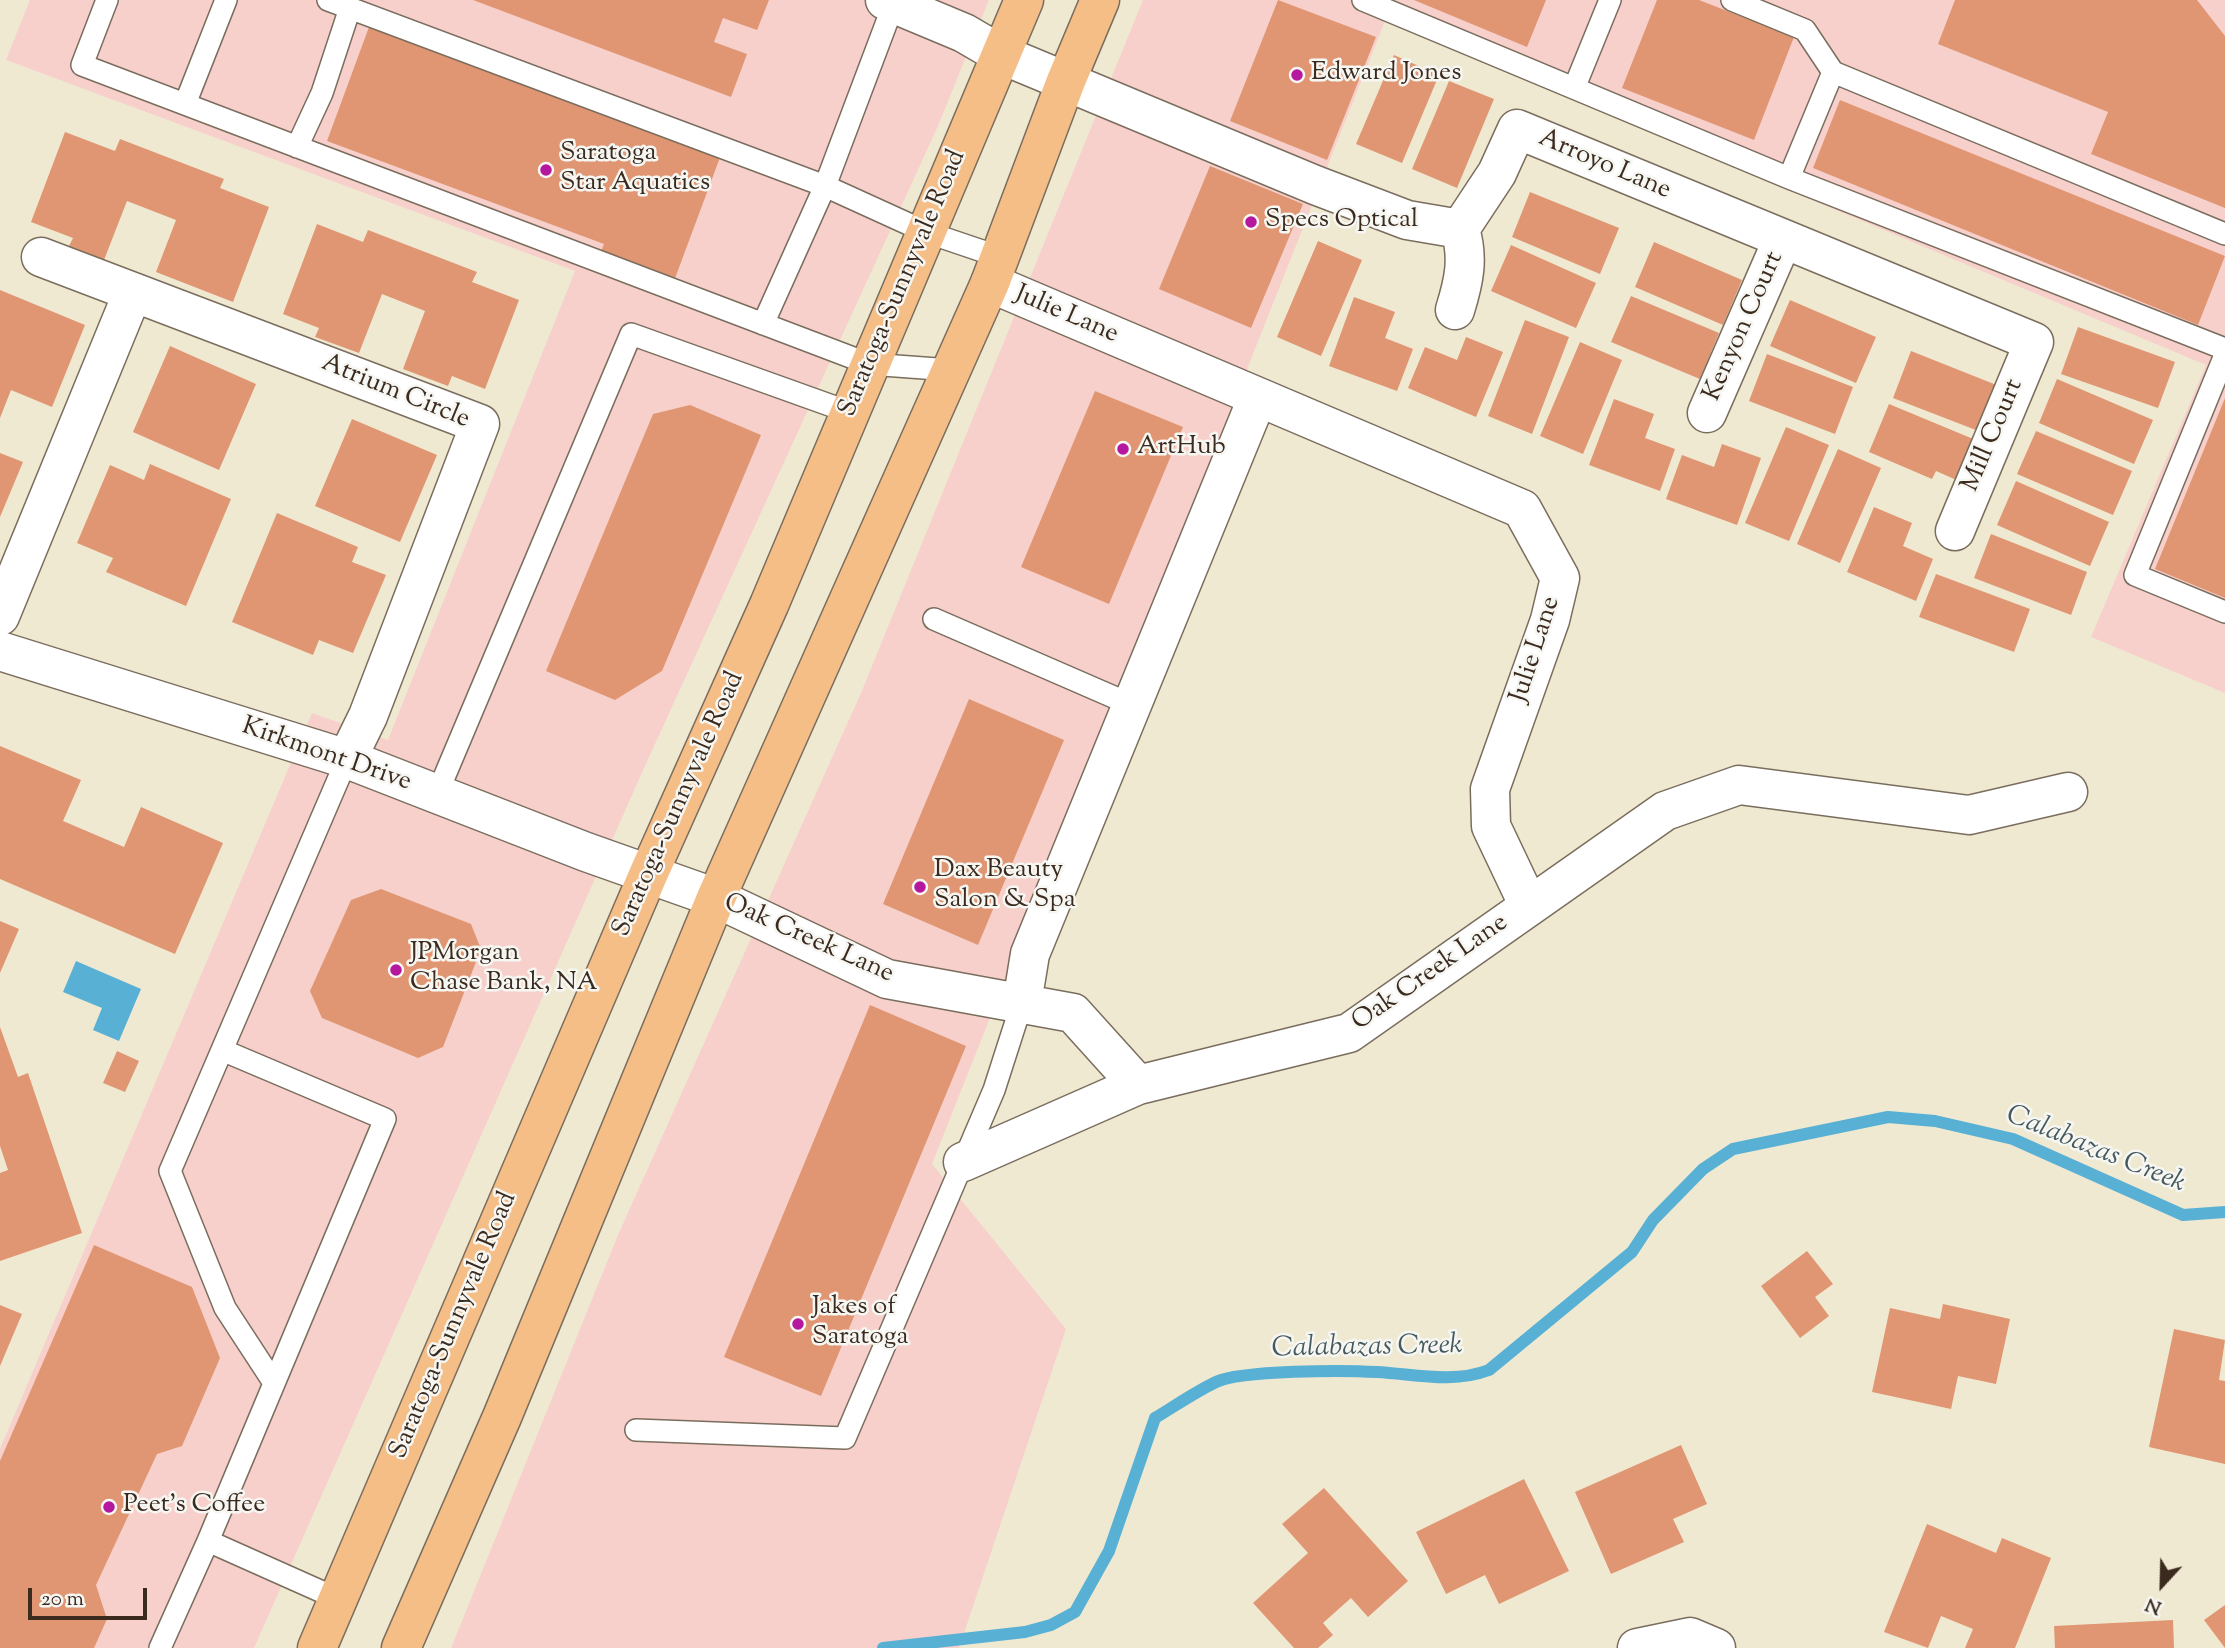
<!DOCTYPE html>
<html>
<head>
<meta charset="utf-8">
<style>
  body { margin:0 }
  #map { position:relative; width:2225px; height:1648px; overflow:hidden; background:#efe9d2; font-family:"Sorts Mill Goudy",serif }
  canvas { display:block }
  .north { position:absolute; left:2127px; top:1550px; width:70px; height:70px; -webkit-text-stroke:5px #f6f6f2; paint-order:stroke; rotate:202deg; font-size:19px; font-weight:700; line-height:28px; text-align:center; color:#3b2a1e }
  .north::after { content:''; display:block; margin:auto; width:24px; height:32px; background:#3b2a1e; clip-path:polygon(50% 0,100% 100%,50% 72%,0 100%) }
  .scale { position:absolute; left:28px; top:1588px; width:119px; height:32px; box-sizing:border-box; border:4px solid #3b2a1e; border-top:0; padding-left:9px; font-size:21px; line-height:24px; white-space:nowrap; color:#3b2a1e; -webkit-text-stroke:5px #f6f6f2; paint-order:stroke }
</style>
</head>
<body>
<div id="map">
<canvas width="2225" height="1648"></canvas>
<div class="north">N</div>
<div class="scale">20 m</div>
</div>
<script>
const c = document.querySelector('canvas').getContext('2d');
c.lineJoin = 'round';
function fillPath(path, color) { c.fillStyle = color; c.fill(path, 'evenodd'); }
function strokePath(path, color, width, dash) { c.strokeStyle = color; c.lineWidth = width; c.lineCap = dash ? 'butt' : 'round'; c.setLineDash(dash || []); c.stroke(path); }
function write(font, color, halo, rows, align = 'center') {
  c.font = font + ' "Sorts Mill Goudy",serif'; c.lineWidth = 5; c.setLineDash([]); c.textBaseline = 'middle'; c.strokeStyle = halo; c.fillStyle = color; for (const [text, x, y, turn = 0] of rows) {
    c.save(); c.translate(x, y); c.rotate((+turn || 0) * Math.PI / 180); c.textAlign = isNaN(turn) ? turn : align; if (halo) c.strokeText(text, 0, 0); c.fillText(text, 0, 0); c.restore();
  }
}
const built = new Path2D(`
  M 30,0 L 989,0 L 938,126 L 644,768 L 254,1648 L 0,1648 L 0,1449 L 312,713 L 388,740 L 575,271 L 6,60 Z
  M 1143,0 L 2225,0 L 2225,693 L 2091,637 L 2206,365 L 1385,21 L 932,1164 L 1066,1329 L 959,1648 L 451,1648 L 618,1235 L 861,693 Z`);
const water = new Path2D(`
  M 76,961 L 141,989 L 119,1041 L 93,1030 L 102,1008 L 63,992 Z`);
const stream = new Path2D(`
  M 883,1648 L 1025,1632 L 1051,1625 L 1075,1612 L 1109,1551 L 1155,1418 C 1175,1406 1195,1392 1216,1382 C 1241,1370 1345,1370 1377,1372 C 1415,1374 1452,1384 1489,1370 L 1632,1252 L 1653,1220 L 1703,1169 L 1733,1149 L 1888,1117 L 1935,1121 L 2013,1139 L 2183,1215 L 2225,1212`);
const building = new Path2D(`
  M 473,0 L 769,0 L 757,30 L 723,18 L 714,42 L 747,54 L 731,97 Z
  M 1278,0 L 1376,37 L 1327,160 L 1230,121 Z
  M 1414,0 L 1546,0 L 1527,47 Z
  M 1657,0 L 1699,0 L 1794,37 L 1754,140 L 1622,88 Z
  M 1955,0 L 2197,0 L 2225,36 L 2225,208 L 2091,154 L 2108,112 L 1938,44 Z
  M 369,27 L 722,152 L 674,281 L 600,254 L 604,244 L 327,141 Z
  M 1394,55 L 1439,75 L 1402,163 L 1356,144 Z
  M 1449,81 L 1494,99 L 1457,188 L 1412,169 Z
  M 1840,100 L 2225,256 L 2198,325 L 1813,168 Z
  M 65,132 L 115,151 L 120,139 L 224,179 L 220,188 L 269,207 L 233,302 L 156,272 L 176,220 L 127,201 L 104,260 L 69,246 L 73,238 L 31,222 Z
  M 1210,166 L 1303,204 L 1251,328 L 1159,289 Z
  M 1530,192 L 1619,228 L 1600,274 L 1512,237 Z
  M 317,224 L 363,242 L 368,230 L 477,272 L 472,282 L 519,300 L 485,389 L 452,376 L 448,386 L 403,369 L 425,311 L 382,294 L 359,353 L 315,337 L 319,328 L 283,314 Z
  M 1318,241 L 1362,260 L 1321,356 L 1277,337 Z
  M 1654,242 L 1742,280 L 1723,325 L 1635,287 Z
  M 1511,245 L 1596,283 L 1576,328 L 1491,291 Z
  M 0,290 L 85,325 L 52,407 L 11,390 L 0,418 Z
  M 1631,296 L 1719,333 L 1700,379 L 1611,342 Z
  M 1354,297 L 1395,312 L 1385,338 L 1413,349 L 1397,391 L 1329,366 Z
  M 1790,300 L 1876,337 L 1856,383 L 1770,346 Z
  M 1525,320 L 1569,337 L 1532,434 L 1488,416 Z
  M 2078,327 L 2175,362 L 2158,408 L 2061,374 Z
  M 1466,337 L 1503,352 L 1476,417 L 1408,388 L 1425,347 L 1457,360 Z
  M 1580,342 L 1622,360 L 1583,454 L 1540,436 Z
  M 170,346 L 256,384 L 219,470 L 133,432 Z
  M 1911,351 L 1999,386 L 1981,432 L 1893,398 Z
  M 1767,354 L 1853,387 L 1835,434 L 1749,401 Z
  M 2057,379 L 2153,420 L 2134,464 L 2039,423 Z
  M 1095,391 L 1183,427 L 1109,604 L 1021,567 Z
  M 2225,398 L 2225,598 L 2155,569 Z
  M 1614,399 L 1654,414 L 1645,438 L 1675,449 L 1660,491 L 1589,465 Z
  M 1889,404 L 1978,441 L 1961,482 L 1936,471 L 1932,479 L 1869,452 Z
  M 690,405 L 761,435 L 662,671 L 615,700 L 546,671 L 653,414 Z
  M 352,419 L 437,455 L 400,542 L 315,506 Z
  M 1786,427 L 1829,445 L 1789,541 L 1745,523 Z
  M 2036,431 L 2132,471 L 2113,515 L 2017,474 Z
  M 1722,444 L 1761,458 L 1737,525 L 1666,499 L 1682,455 L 1714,467 Z
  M 1838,449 L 1881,468 L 1840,563 L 1797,544 Z
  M 0,453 L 23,462 L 0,517 Z
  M 150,464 L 231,499 L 186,606 L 106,572 L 113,558 L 77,543 L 110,465 L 144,480 Z
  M 2016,481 L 2109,522 L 2090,566 L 1997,525 Z
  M 1874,507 L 1912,523 L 1903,546 L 1933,559 L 1916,601 L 1847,572 Z
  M 277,513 L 358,547 L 352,562 L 386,575 L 353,653 L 319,640 L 313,655 L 232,622 Z
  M 1991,534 L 2087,572 L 2071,615 L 1974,578 Z
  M 1936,574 L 2030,609 L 2014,652 L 1919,617 Z
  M 969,699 L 1064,740 L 978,945 L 883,904 Z
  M 0,746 L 81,780 L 63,821 L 124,847 L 141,807 L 223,843 L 175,954 L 0,879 Z
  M 381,889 L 471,924 L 481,949 L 443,1047 L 418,1058 L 322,1018 L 310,991 L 351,900 Z
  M 0,921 L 19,929 L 0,973 Z
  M 870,1005 L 966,1046 L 821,1396 L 724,1357 Z
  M 0,1027 L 18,1077 L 28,1073 L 82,1233 L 0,1261 L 0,1173 L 8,1170 L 0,1146 Z
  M 117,1051 L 139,1061 L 125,1092 L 103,1083 Z
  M 94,1245 L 192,1287 L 220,1358 L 182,1446 L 157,1454 L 96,1585 L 107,1619 L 94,1648 L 0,1648 L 0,1461 Z
  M 1807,1251 L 1833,1284 L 1815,1297 L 1829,1316 L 1800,1338 L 1761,1286 Z
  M 1943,1304 L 2010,1319 L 1996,1384 L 1958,1376 L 1951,1409 L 1872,1392 L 1890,1308 L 1940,1319 Z
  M 0,1305 L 22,1314 L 0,1366 Z
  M 2174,1329 L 2225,1340 L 2219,1380 L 2225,1381 L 2225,1464 L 2149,1447 Z
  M 1681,1445 L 1707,1504 L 1673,1519 L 1684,1542 L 1611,1574 L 1575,1492 Z
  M 1524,1479 L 1569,1571 L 1499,1604 L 1485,1575 L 1446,1594 L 1416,1532 Z
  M 1324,1488 L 1408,1581 L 1368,1617 L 1351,1598 L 1323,1623 L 1333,1635 L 1318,1648 L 1294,1648 L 1253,1603 L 1308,1553 L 1282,1524 Z
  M 1927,1524 L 1996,1553 L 2002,1538 L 2051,1558 L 2015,1648 L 1965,1648 L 1973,1629 L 1941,1616 L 1928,1648 L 1884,1632 Z
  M 2225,1605 L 2225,1648 L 2204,1620 Z
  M 2173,1620 L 2174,1648 L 2055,1648 L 2054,1626 Z`);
const service = new Path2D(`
  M 107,0 L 82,65 L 869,364 L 951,370
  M 328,0 L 825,186 L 926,232 L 1000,257
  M 1363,0 L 1789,178 L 2225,349
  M 1732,0 L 1805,30 L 1833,72 L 2225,234
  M 1575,86 L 1610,0
  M 185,104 L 226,0
  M 297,147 L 322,93 L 350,8
  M 1789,178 L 1833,72
  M 763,324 L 825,186 L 894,3
  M 2225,355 L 2135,575 L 2225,612
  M 934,619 L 1132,705
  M 437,794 L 631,334 L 849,412
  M 222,1050 L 170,1171 L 225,1308 L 274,1383
  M 636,1430 L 845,1438 L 994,1090 L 1022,1003
  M 208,1541 L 338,1599
  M 160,1648 L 208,1541 L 385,1119 L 222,1050 L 347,759`);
const minor = new Path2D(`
  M 885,0 L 964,33 L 1000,54 L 1315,185 L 1407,220 L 1460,229 L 1497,173 L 1517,129 L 2034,342 L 1955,531
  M 41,257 L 133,292
  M 990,283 L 1522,509 L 1560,578 L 1550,620 L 1490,789 L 1491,826 L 1529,906
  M 1455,310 C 1464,281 1469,258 1460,229
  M 1707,413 L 1782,241
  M 0,616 L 133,292 L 480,424 L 368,716 L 347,759
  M 0,651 L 347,759 L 586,852 L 716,898 L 887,979 L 1073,1013 L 1138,1085 L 1349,1033 L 1665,811 L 1739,785 L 1969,815 L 2068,792
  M 1022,1003 L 1030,954 L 1257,399
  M 963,1162 L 1138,1085
  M 1637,1648 L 1690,1637 L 1716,1648`);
const primary = new Path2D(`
  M 317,1648 L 648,875 L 769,605 L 1024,0
  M 401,1648 L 502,1417 L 716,898 L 990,283 L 1066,81 L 1100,0`);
const markers = [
  [1297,75,7,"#b5179e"],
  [546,170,7,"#b5179e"],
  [1251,222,7,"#b5179e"],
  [1123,449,7,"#b5179e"],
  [920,887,7,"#b5179e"],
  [396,970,7,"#b5179e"],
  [798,1324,7,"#b5179e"],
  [109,1507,7,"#b5179e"]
];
const poiNames = [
  ["Edward Jones",1311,75],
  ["Saratoga",560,155],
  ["Star Aquatics",560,185],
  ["Specs Optical",1265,222],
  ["ArtHub",1137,449],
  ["Dax Beauty",934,872],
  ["Salon & Spa",934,902],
  ["JPMorgan",410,955],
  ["Chase Bank, NA",410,985],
  ["Jakes of",812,1309],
  ["Saratoga",812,1339],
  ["Peet's Coffee",123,1507]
];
const streetNames = [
  ["Arroyo Lane",1604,166,23],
  ["Saratoga-Sunnyvale Road",904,284,-67],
  ["Julie Lane",1066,316,23],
  ["Kenyon Court",1745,327,-66],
  ["Atrium Circle",395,393,22],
  ["Mill Court",1994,436,-67],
  ["Julie Lane",1537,650,-72],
  ["Kirkmont Drive",326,756,19],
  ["Saratoga-Sunnyvale Road",680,805,-66],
  ["Oak Creek Lane",808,940,24],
  ["Oak Creek Lane",1431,974,-35],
  ["Saratoga-Sunnyvale Road",455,1326,-67]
];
const waterNames = [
  ["Calabazas Creek",2095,1151,22],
  ["Calabazas Creek",1367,1349,-1]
];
fillPath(built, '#f7d0cc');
fillPath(water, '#58b0d5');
strokePath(stream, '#58b0d5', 12);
fillPath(building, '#e09672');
strokePath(service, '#7a6d5d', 24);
strokePath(minor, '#7a6d5d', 41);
strokePath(primary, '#7a6d5d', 41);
strokePath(service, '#fff', 21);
strokePath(minor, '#fff', 38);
strokePath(primary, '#f6be87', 38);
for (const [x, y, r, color] of markers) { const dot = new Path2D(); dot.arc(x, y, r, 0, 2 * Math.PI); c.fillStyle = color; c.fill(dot); strokePath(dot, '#f6f6f2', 2.5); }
write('26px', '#3b2a1e', '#f6f6f2', poiNames, 'left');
write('26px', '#3b2a1e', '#f6f6f2', streetNames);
write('italic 28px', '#45595e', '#f6f6f2', waterNames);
</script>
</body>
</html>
